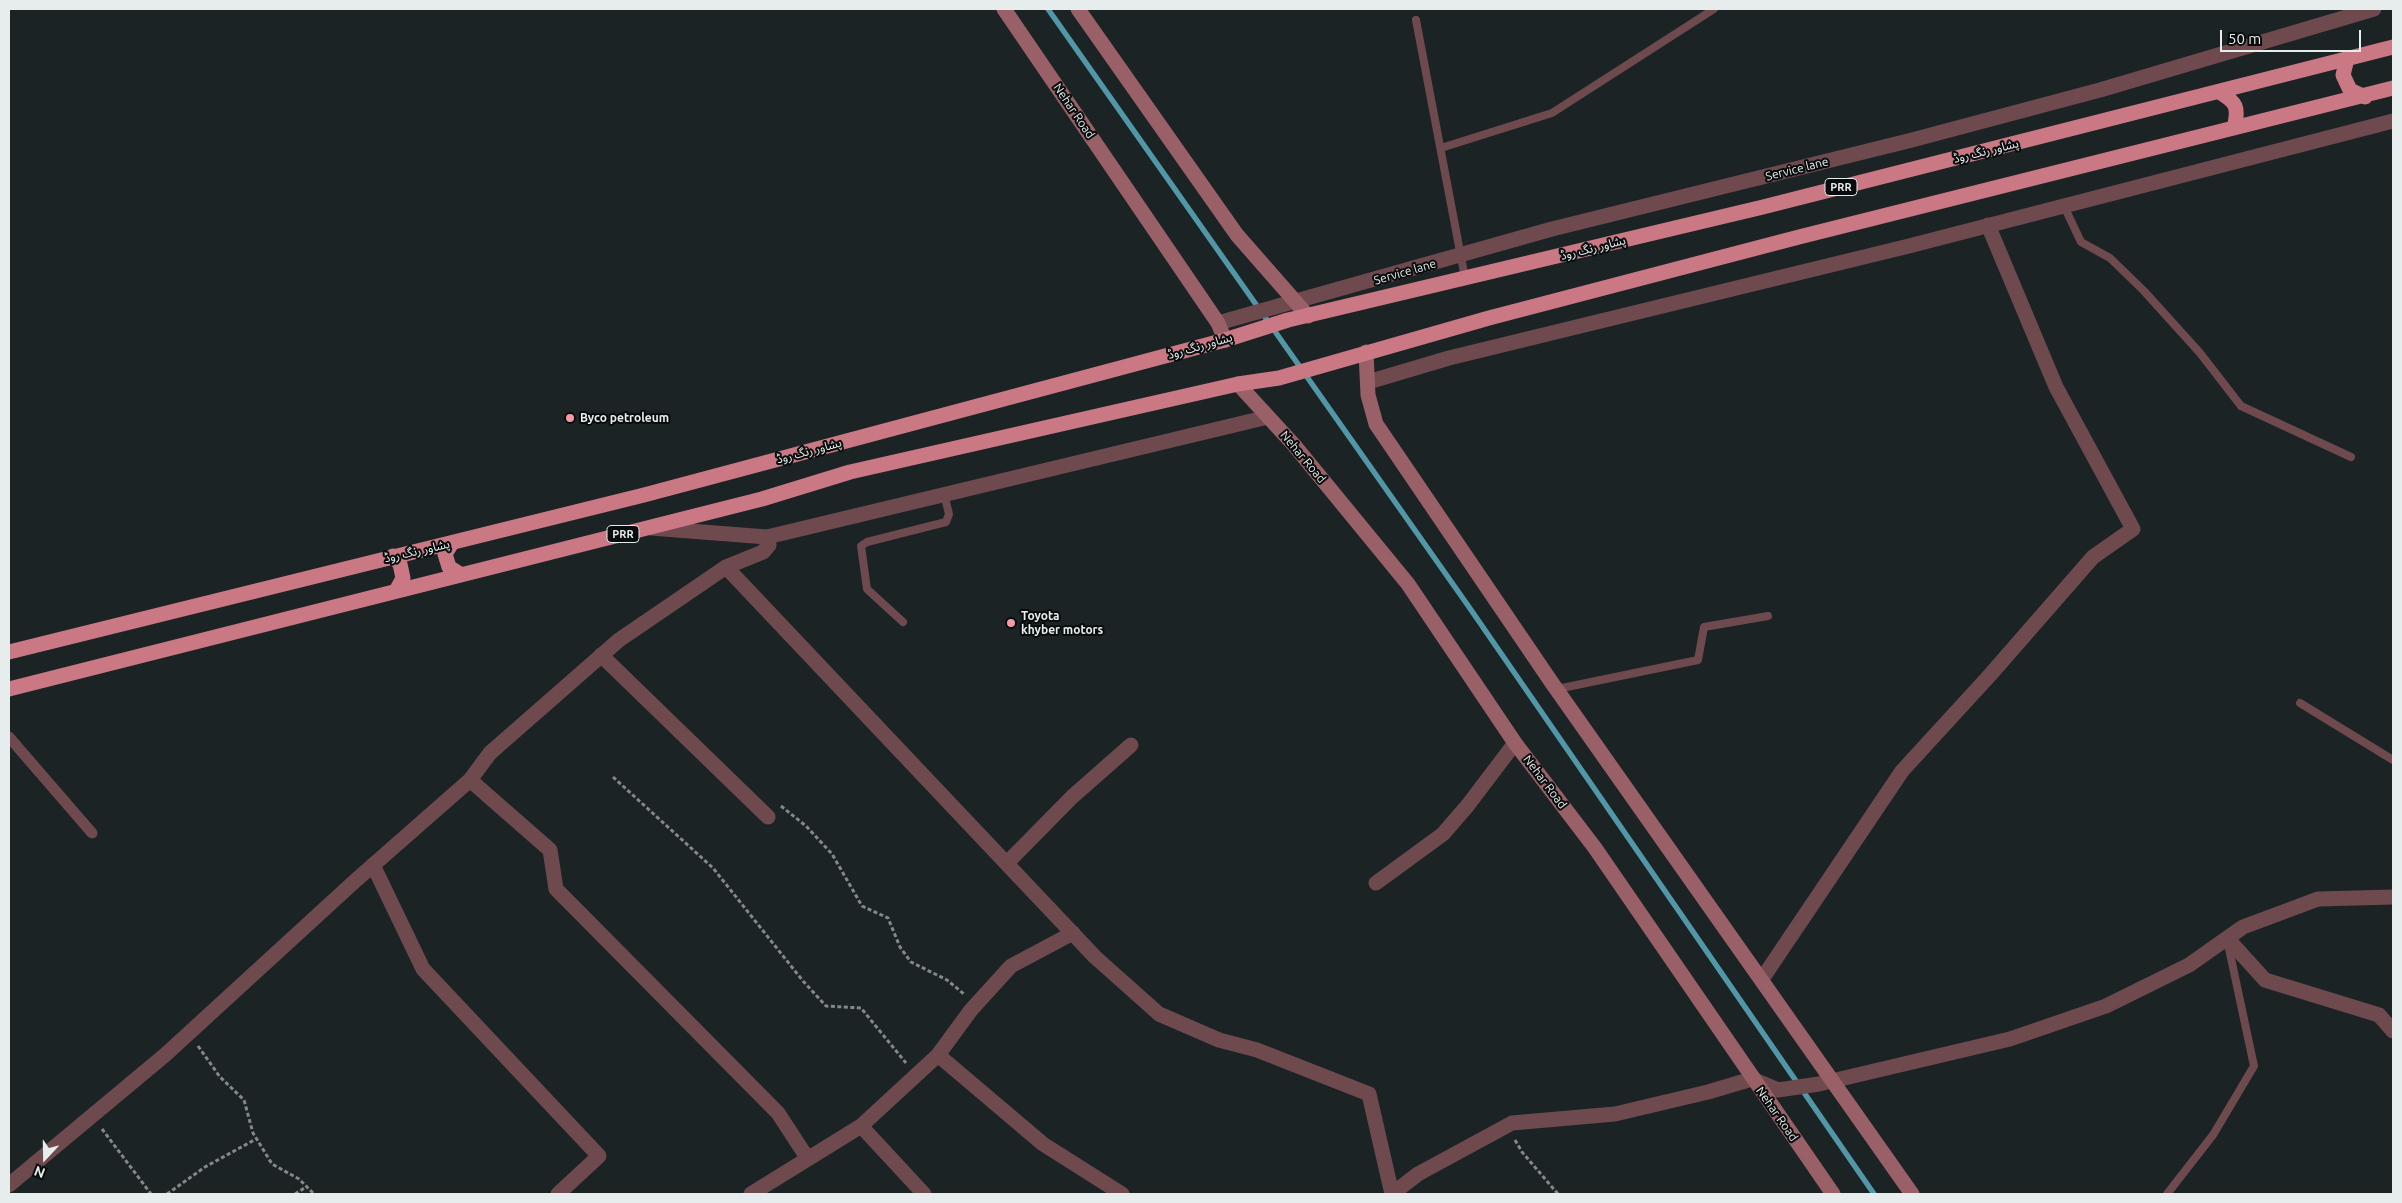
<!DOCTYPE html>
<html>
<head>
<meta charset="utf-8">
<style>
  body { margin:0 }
  #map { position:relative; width:2402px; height:1203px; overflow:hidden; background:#1c2325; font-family:Ubuntu,sans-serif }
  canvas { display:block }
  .frame { position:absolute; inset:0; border:10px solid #e7eced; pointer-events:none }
  .north { position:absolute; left:20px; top:1133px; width:50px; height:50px; -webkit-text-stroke:4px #090c0c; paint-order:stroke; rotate:201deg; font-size:14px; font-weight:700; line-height:20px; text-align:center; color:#e7eced }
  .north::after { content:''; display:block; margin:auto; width:18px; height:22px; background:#e7eced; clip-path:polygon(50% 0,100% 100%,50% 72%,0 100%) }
  .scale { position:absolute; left:2220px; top:30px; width:141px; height:22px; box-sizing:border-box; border:2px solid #e7eced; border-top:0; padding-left:6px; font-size:15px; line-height:18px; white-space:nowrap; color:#e7eced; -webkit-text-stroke:4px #090c0c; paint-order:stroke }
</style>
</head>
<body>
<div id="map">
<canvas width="2402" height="1203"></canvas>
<div class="frame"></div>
<div class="north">N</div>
<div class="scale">50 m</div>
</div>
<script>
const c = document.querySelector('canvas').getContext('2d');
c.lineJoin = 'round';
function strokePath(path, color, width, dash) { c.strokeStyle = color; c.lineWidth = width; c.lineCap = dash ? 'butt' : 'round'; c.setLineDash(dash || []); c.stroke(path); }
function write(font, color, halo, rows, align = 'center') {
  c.font = font + ' Ubuntu,"Noto Sans Arabic",sans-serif'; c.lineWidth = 4; c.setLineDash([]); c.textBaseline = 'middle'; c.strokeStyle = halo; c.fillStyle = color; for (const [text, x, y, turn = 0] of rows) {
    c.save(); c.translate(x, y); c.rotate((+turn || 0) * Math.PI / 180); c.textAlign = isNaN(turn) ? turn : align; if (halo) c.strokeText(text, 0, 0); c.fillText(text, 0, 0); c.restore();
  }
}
const stream = new Path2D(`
  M 1048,9 L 1469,607 L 1874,1194`);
const path = new Path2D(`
  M 613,777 L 713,868 L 803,981 L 826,1006 L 861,1008 L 906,1063
  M 781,806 L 806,826 L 832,854 L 862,906 L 888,918 L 900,947 L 911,962 L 947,980 L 964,994
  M 198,1046 L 220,1077 L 244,1100 L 253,1133 L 272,1164 L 299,1179 L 314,1194
  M 102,1129 L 151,1194
  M 1515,1140 L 1522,1152 L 1558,1194
  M 167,1194 L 205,1167 L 256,1139
  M 295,1194 L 306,1187`);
const service = new Path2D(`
  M 1416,20 L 1465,278
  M 1441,148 L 1552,113 L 1714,9
  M 2064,206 L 2081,242 L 2110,258 L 2144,291 L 2200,353 L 2241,406 L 2351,457
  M 903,622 L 867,589 L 861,546 L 867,542 L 946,522 L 949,514 L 944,494
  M 1557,689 L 1698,660 L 1704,627 L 1768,616
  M 2300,703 L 2393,760
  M 2167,1194 L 2213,1135 L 2254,1066 L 2228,944`);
const pedestrian = new Path2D(`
  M 9,737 L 92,833`);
const minor = new Path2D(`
  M 1218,323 L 1552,229 L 1912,140 L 2100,90 L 2374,9
  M 1368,382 L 1449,358 L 1909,246 L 2393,121
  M 651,528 L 767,537 L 1268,417
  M 726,567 L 1095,957 L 1159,1014 L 1219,1040 L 1257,1050 L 1369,1094 L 1392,1194
  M 601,655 L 768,817
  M 470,780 L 550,850 L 556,889 L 778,1113 L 808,1159
  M 1007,863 L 1072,797 L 1131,745
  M 373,865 L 423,969 L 599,1156 L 558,1194
  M 1376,883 L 1443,834 L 1468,805 L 1515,743
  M 2227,938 L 2265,980 L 2379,1015 L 2393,1031
  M 1762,979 L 1902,771 L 1990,675 L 2093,557 L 2133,529 L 2056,387 L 1988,225
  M 938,1055 L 1043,1144 L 1122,1194
  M 861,1126 L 938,1055 L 971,1010 L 1011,966 L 1073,933
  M 751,1194 L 861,1126 L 924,1194
  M 1392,1194 L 1418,1174 L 1512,1123 L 1615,1114 L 1708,1092 L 1752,1079 L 1778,1090 L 1819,1084 L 2010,1039 L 2106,1006 L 2189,965 L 2243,927 L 2318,899 L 2393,897`);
const tertiary = new Path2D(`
  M 9,1185 L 165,1055 L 355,881 L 470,780 L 490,753 L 619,640 L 726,567 L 763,552 L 769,545 L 767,537`);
const secondary = new Path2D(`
  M 1004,9 L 1218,323 L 1225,340
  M 1078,9 L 1237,235 L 1308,316
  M 1366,352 L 1368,395 L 1376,424 L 1552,683 L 1912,1194
  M 1238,384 L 1294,445 L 1408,584 L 1515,743 L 1595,848 L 1833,1194`);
const trunk = new Path2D(`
  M 2347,59 L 2343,75 L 2350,90 L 2365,97
  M 2219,92 C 2237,102 2239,108 2234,128
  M 452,543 L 445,554 L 449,567 L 460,574
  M 393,556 L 400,564 L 403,578 L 396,591
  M 9,652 L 644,495 L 1225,340 L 1288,320 L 1763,207 L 2393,47
  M 9,689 L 762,499 L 850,472 L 1238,384 L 1279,378 L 1489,318 L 1799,237 L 2393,88`);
const markers = [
  [570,418,5,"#f49aa6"],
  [1011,623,5,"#f49aa6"]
];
const shields = [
  [1841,187,32],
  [623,534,32]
];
const shieldNames = [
  ["PRR",1841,187],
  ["PRR",623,534]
];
const streetNames = [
  ["Nehar Road",1074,111,56],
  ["پشاور رنگ روڈ",1986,151,-14],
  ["Service lane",1797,169,-14],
  ["پشاور رنگ روڈ",1593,248,-14],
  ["Service lane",1405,272,-16],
  ["پشاور رنگ روڈ",1200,346,-16],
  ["پشاور رنگ روڈ",809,451,-15],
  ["Nehar Road",1303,457,50],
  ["پشاور رنگ روڈ",417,551,-13],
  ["Nehar Road",1545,782,53],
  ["Nehar Road",1777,1114,55]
];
const poiNames = [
  ["Byco petroleum",580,418],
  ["Toyota",1021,616],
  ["khyber motors",1021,630]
];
strokePath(stream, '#5197a7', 5.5);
strokePath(path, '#83898a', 3, [4, 2.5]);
strokePath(service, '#6e4a4f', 8);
strokePath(pedestrian, '#6e4a4f', 11);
strokePath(minor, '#6e4a4f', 15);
strokePath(tertiary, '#6e4a4f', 15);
strokePath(secondary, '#996068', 15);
strokePath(trunk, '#c97884', 15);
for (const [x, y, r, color] of markers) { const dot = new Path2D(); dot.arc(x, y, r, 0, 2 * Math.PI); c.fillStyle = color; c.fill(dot); strokePath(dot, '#090c0c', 2); }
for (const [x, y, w] of shields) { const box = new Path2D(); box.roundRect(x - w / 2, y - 8.5, w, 17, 4); c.fillStyle = '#090c0c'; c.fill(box); strokePath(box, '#e7eced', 1); }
write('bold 11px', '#e7eced', null, shieldNames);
write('12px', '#e7eced', '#090c0c', streetNames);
write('bold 12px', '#e7eced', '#090c0c', poiNames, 'left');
</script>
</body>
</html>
